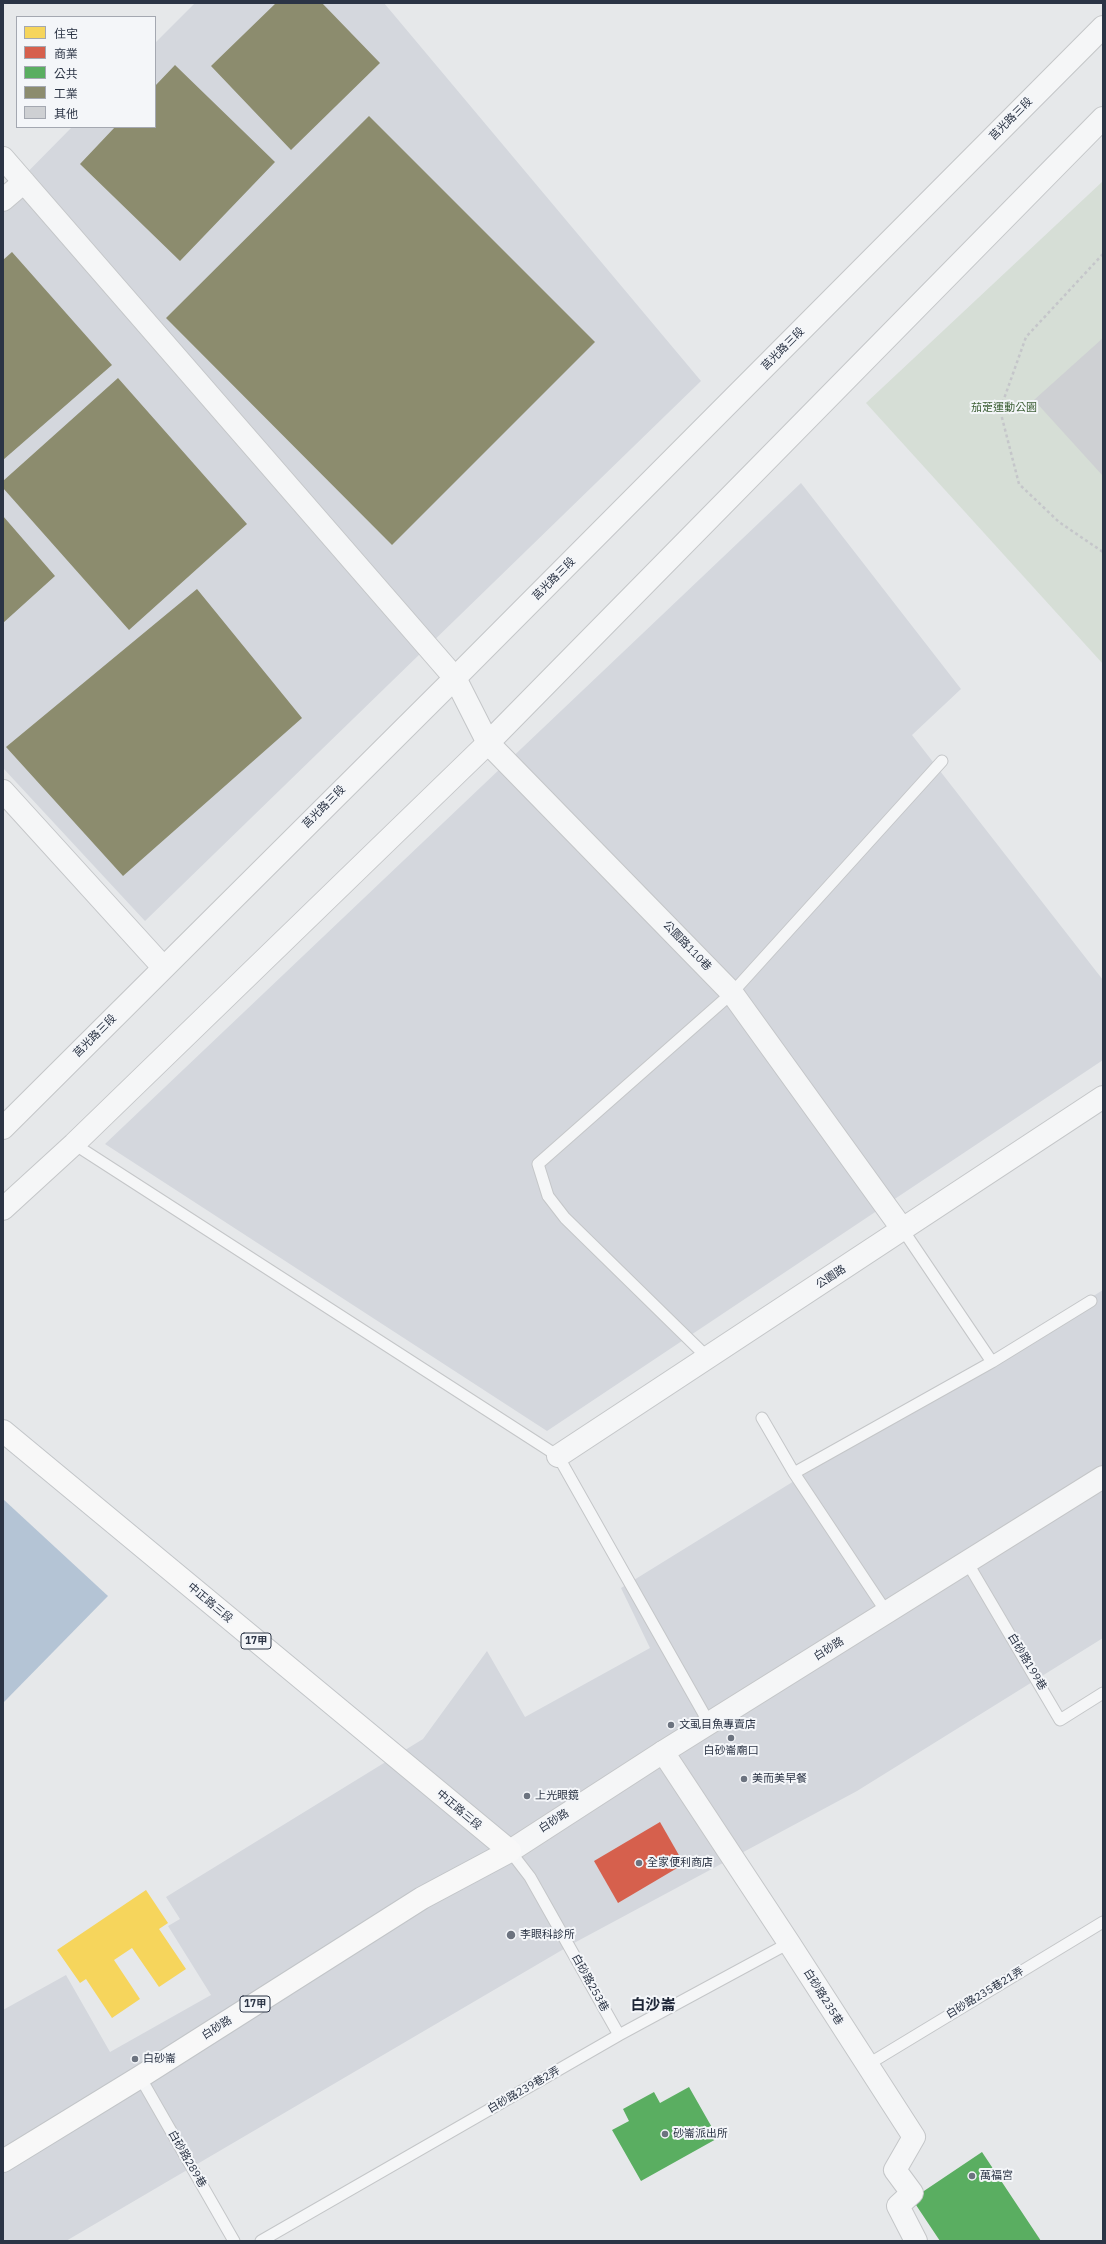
<!DOCTYPE html>
<html>
<head>
<meta charset="utf-8">
<style>
  body { margin:0 }
  #map { position:relative; width:1106px; height:2244px; overflow:hidden; background:#e6e8ea; font-family:"IBM Plex Sans","Noto Sans TC",sans-serif }
  canvas { display:block }
  .frame { position:absolute; inset:0; border:4px solid #2b3445; pointer-events:none }
  .legend { position:absolute; left:16px; top:16px; width:140px; height:112px; box-sizing:border-box; background:#f4f6f9; border:1px solid #a4a8b1; margin:0; padding:5px 7px; list-style:none; font-size:12px; color:#2b3445 }
  .legend li { display:flex; align-items:center; gap:8px; height:20px }
  .legend b { width:20px; border:1px solid #a4a8b1 }
</style>
</head>
<body>
<div id="map">
<canvas width="1106" height="2244"></canvas>
<div class="frame"></div>
<ul class="legend">
<li><b style="height:11px;background:#f6d55c"></b>住宅</li>
<li><b style="height:11px;background:#d6604d"></b>商業</li>
<li><b style="height:11px;background:#5aae61"></b>公共</li>
<li><b style="height:11px;background:#8c8c6e"></b>工業</li>
<li><b style="height:11px;background:#ced0d3"></b>其他</li>
</ul>
</div>
<script>
const c = document.querySelector('canvas').getContext('2d');
c.lineJoin = 'round';
function fillPath(path, color) { c.fillStyle = color; c.fill(path, 'evenodd'); }
function strokePath(path, color, width, dash) { c.strokeStyle = color; c.lineWidth = width; c.lineCap = dash ? 'butt' : 'round'; c.setLineDash(dash || []); c.stroke(path); }
function write(font, color, halo, rows, align = 'center') {
  c.font = font + ' "IBM Plex Sans","Noto Sans TC",sans-serif'; c.lineWidth = 4; c.setLineDash([]); c.textBaseline = 'middle'; c.strokeStyle = halo; c.fillStyle = color; for (const [text, x, y, turn = 0] of rows) {
    c.save(); c.translate(x, y); c.rotate((+turn || 0) * Math.PI / 180); c.textAlign = isNaN(turn) ? turn : align; if (halo) c.strokeText(text, 0, 0); c.fillText(text, 0, 0); c.restore();
  }
}
const built = new Path2D(`
  M 195,3 L 384,3 L 701,381 L 145,921 L 3,768 L 3,197 L 72,127 L 155,127 L 155,43 Z
  M 801,483 L 961,689 L 912,735 L 1103,980 L 1103,1060 L 547,1431 L 105,1144 Z
  M 1103,1290 L 1103,1638 L 857,1791 L 574,1943 L 66,2241 L 3,2241 L 3,2010 L 66,1975 L 110,2052 L 211,1995 L 168,1926 L 180,1919 L 166,1897 L 423,1739 L 487,1651 L 525,1717 L 650,1648 L 621,1588 Z`);
const green = new Path2D(`
  M 1103,181 L 1103,664 L 866,403 Z`);
const water = new Path2D(`
  M 3,1499 L 108,1596 L 3,1703 Z`);
const homes = new Path2D(`
  M 146,1890 L 168,1923 L 159,1929 L 186,1969 L 159,1987 L 132,1948 L 114,1960 L 140,1999 L 112,2018 L 86,1979 L 80,1983 L 57,1950 Z`);
const shops = new Path2D(`
  M 660,1822 L 684,1864 L 618,1903 L 594,1861 Z`);
const public = new Path2D(`
  M 689,2087 L 718,2138 L 641,2181 L 612,2130 L 629,2121 L 623,2109 L 654,2092 L 660,2103 Z
  M 982,2152 L 1041,2241 L 940,2241 L 912,2199 Z`);
const industry = new Path2D(`
  M 276,3 L 322,3 L 380,63 L 291,150 L 211,66 Z
  M 175,65 L 275,162 L 180,261 L 80,164 L 115,127 L 155,127 L 155,86 Z
  M 369,116 L 595,342 L 392,545 L 166,318 Z
  M 12,252 L 112,365 L 3,460 L 3,260 Z
  M 118,378 L 247,524 L 129,630 L 3,488 L 3,481 Z
  M 3,516 L 55,576 L 3,623 Z
  M 197,589 L 302,718 L 123,876 L 6,747 Z`);
const building = new Path2D(`
  M 1103,338 L 1103,476 L 1034,400 Z`);
const path = new Path2D(`
  M 1103,254 L 1026,337 L 1000,410 L 1019,484 L 1059,522 L 1103,552`);
const service = new Path2D(`
  M 74,1144 L 558,1456 L 709,1723
  M 903,1230 L 992,1362
  M 707,1357 L 565,1218 L 548,1196 L 538,1164 L 732,993 L 942,761
  M 762,1418 L 794,1473 L 887,1613
  M 794,1473 L 992,1362 L 1091,1301
  M 967,1562 L 1060,1720 L 1103,1693
  M 510,1851 L 530,1877 L 619,2035
  M 867,2065 L 1103,1922
  M 140,2077 L 234,2241
  M 261,2241 L 619,2035 L 789,1943`);
const minor = new Path2D(`
  M 3,158 L 455,678 L 488,743 L 732,993 L 903,1230
  M 3,200 L 24,182
  M 3,791 L 163,967
  M 558,1456 L 1103,1097
  M 663,1752 L 789,1943 L 914,2137 L 895,2170 L 912,2193 L 898,2206 L 916,2241`);
const tertiary = new Path2D(`
  M 3,1128 L 455,678 L 1103,27
  M 3,1209 L 74,1144 L 488,743 L 1103,118
  M 510,1851 L 663,1752 L 1103,1477`);
const primary = new Path2D(`
  M 3,1431 L 510,1851 L 422,1898 L 140,2077 L 3,2161`);
const markers = [
  [671,1725,4,"#6c737f"],
  [731,1738,4,"#6c737f"],
  [744,1779,4,"#6c737f"],
  [527,1796,4,"#6c737f"],
  [639,1863,4,"#6c737f"],
  [511,1935,5,"#6c737f"],
  [135,2059,4,"#6c737f"],
  [665,2134,4,"#6c737f"],
  [972,2176,4,"#6c737f"]
];
const shields = [
  [256,1641,30],
  [255,2004,30]
];
const shieldNames = [
  ["17甲",256,1641],
  ["17甲",255,2004]
];
const streetNames = [
  ["莒光路三段",1011,119,-45],
  ["莒光路三段",783,349,-45],
  ["莒光路三段",554,579,-45],
  ["莒光路三段",324,807,-45],
  ["公園路110巷",687,946,46],
  ["莒光路三段",95,1036,-45],
  ["公園路",831,1277,-33],
  ["中正路三段",210,1603,40],
  ["白砂路",829,1649,-32],
  ["白砂路199巷",1027,1662,59],
  ["中正路三段",459,1810,40],
  ["白砂路",554,1821,-32],
  ["白砂路253巷",590,1983,61],
  ["白砂路235巷21弄",985,1993,-31],
  ["白砂路235巷",823,1997,58],
  ["白砂路",217,2028,-32],
  ["白砂路239巷2弄",524,2090,-30],
  ["白砂路289巷",187,2159,60]
];
const parkNames = [
  ["茄萣運動公園",1004,408]
];
const poiNames = [
  ["文虱目魚專賣店",679,1725],
  ["白砂崙廟口",731,1751,"center"],
  ["美而美早餐",752,1779],
  ["上光眼鏡",535,1796],
  ["全家便利商店",647,1863],
  ["李眼科診所",520,1935],
  ["白砂崙",143,2059],
  ["砂崙派出所",673,2134],
  ["萬福宮",980,2176]
];
const districtNames = [
  ["白沙崙",653,2006]
];
fillPath(built, '#d4d7dd');
fillPath(green, '#d6ded6');
fillPath(water, '#b4c4d5');
fillPath(homes, '#f6d55c');
fillPath(shops, '#d6604d');
fillPath(public, '#5aae61');
fillPath(industry, '#8c8c6e');
fillPath(building, '#ced0d3');
strokePath(service, '#c4c6c8', 13);
strokePath(minor, '#c4c6c8', 24);
strokePath(tertiary, '#c4c6c8', 24);
strokePath(primary, '#c2c5c8', 24);
strokePath(path, '#c5c6ca', 2.5, [3, 3]);
strokePath(service, '#f5f6f7', 11);
strokePath(minor, '#f5f6f7', 22);
strokePath(tertiary, '#f5f6f7', 22);
strokePath(primary, '#f8f8f8', 22);
for (const [x, y, r, color] of markers) { const dot = new Path2D(); dot.arc(x, y, r, 0, 2 * Math.PI); c.fillStyle = color; c.fill(dot); strokePath(dot, '#f4f6f9', 1.5); }
for (const [x, y, w] of shields) { const box = new Path2D(); box.roundRect(x - w / 2, y - 8, w, 16, 3); c.fillStyle = '#f4f6f9'; c.fill(box); strokePath(box, '#2b3445', 1); }
write('bold 10px', '#2b3445', null, shieldNames);
write('11px', '#2b3445', '#f4f6f9', streetNames);
write('11px', '#3f6138', '#f4f6f9', parkNames);
write('11px', '#2b3445', '#f4f6f9', poiNames, 'left');
write('bold 15px', '#1d2536', '#f4f6f9', districtNames);
</script>
</body>
</html>
